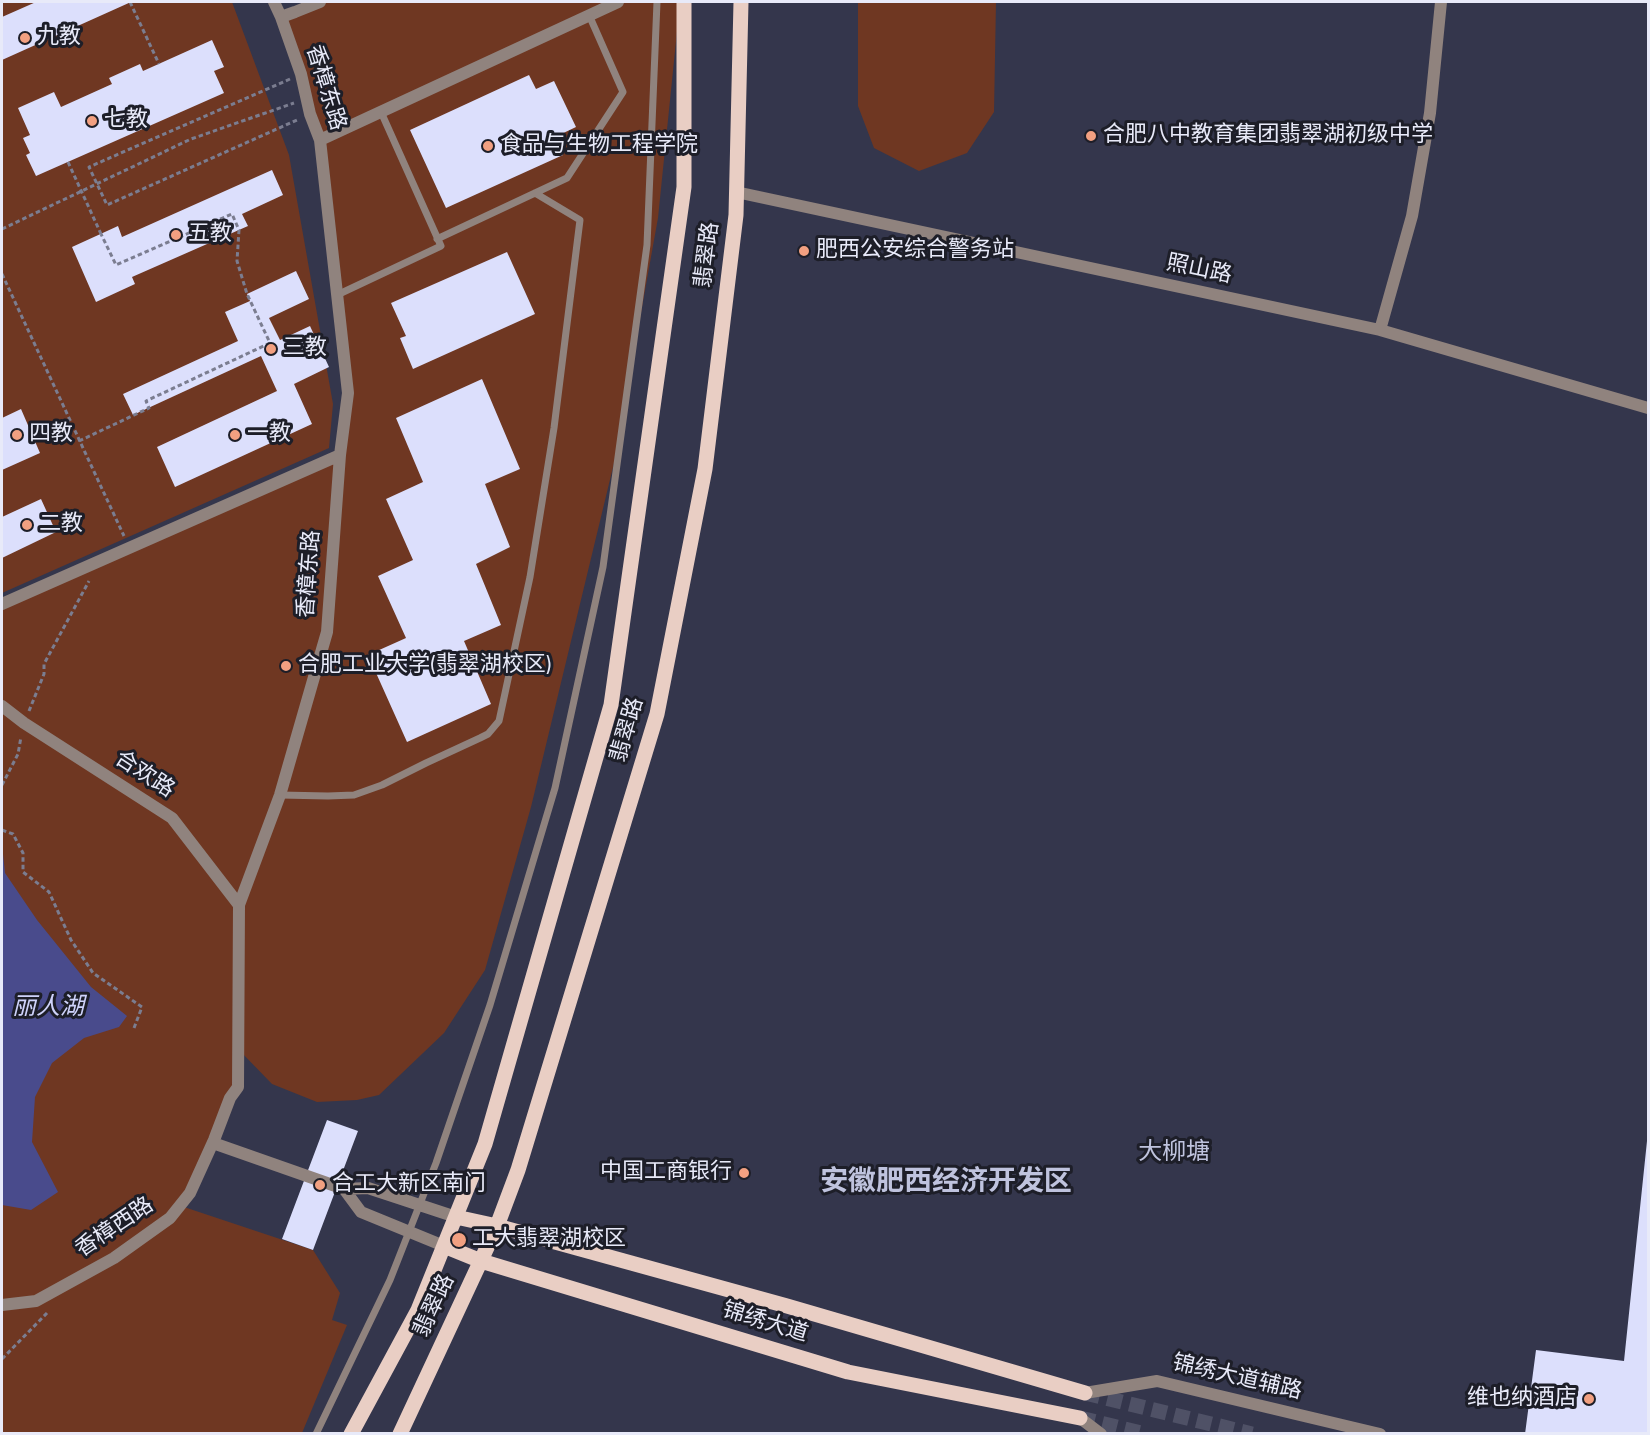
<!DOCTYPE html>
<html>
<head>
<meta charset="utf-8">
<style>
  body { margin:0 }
  #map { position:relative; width:1650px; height:1435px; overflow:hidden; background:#34364c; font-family:"Titillium Web",sans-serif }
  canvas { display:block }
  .frame { position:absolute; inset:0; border:3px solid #e8eaf9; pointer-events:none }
</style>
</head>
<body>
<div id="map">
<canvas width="1650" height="1435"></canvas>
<div class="frame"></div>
</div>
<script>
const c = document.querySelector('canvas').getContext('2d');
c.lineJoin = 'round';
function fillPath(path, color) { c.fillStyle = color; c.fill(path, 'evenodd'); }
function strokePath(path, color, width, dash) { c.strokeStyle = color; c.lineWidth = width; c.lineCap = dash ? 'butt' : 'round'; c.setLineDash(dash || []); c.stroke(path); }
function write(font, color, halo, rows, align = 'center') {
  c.font = font + ' "Titillium Web","Noto Sans SC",sans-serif'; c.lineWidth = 6; c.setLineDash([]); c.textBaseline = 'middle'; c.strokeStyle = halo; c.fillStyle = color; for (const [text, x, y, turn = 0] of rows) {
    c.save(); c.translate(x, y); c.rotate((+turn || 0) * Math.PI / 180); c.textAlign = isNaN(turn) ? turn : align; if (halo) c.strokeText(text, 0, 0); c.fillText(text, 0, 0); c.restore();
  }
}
const green = new Path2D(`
  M 2,2 L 232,2 L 289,155 L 333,404 L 329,448 L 2,593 Z
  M 320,2 L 680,2 L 658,218 L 614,463 L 531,807 L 485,970 L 444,1033 L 379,1095 L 357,1100 L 317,1102 L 272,1084 L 239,1050 L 230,1098 L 181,1206 L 313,1250 L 340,1293 L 332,1320 L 347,1325 L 302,1433 L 2,1433 L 2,604 L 340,455 L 348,393 L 321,138 L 281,17 Z
  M 858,2 L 996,2 L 994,112 L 967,153 L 919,171 L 874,148 L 858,106 Z`);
const water = new Path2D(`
  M 2,854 L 3,854 L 5,873 L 37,920 L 91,987 L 127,1016 L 119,1027 L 84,1038 L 52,1063 L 35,1097 L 32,1142 L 58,1192 L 31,1210 L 2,1205 Z`);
const building = new Path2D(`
  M 36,2 L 131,2 L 2,60 L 2,17 Z
  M 212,40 L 224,67 L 214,71 L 224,93 L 36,176 L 26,155 L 30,153 L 23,138 L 30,135 L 18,108 L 54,92 L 61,107 L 112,84 L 109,78 L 140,64 L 143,71 Z
  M 529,75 L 536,89 L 554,81 L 576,127 L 555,137 L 563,155 L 446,208 L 410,130 Z
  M 272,170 L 283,195 L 242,214 L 248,226 L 132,277 L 135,284 L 96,302 L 72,247 L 118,226 L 122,237 Z
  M 507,252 L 535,314 L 413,369 L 400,338 L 406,336 L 391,303 Z
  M 296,271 L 309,299 L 269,318 L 280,340 L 310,326 L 329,367 L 294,384 L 312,424 L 175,487 L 157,447 L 277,391 L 261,356 L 133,415 L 123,394 L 238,341 L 225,312 L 250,301 L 247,294 Z
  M 482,379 L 520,469 L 485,484 L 510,547 L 476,564 L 501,625 L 464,641 L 491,704 L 407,742 L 368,655 L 406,638 L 378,576 L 413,560 L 386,499 L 423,482 L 396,418 Z
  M 21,409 L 40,453 L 2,470 L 2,418 Z
  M 41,499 L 56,532 L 2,558 L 2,517 Z
  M 327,1120 L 358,1131 L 313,1250 L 282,1239 Z
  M 1647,1141 L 1648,1141 L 1648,1434 L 1525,1434 L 1536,1350 L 1624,1361 Z`);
const primaryTunnel = new Path2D(`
  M 1085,1393 L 1252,1434
  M 1080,1418 L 1145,1434`);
const path = new Path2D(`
  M 130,2 L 159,64
  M 290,79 L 89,167 L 107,205 L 297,120
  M 2,229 L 191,139 L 294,103
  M 2,274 L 124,536
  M 79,441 L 149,408 L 146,401 L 270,343 L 247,294 L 237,261 L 239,230 L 232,214 L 116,265 L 101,234
  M 29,711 L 44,674 L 44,664 L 89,581
  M 2,785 L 18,754 L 21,737
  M 2,830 L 13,834 L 23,853 L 23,872 L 49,892 L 71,940 L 93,973 L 142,1007 L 134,1028
  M 2,1359 L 47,1313`);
const service = new Path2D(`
  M 437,239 L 567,178 L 623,92 L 589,15
  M 337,295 L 441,246 L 381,112
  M 280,795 L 328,796 L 354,795 L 382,785 L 426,763 L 480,738 L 488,734 L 499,721 L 530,577 L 554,428 L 580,220 L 535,193
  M 316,1434 L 390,1280 L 436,1163 L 490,1005 L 555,788 L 603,567 L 647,245 L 657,2`);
const minor = new Path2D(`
  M 281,17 L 295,12 L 320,2
  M 320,140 L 618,2
  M 2,604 L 340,455
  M 2,706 L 24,723 L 172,818 L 239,905
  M 213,1143 L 344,1189 L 368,1188 L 456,1217
  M 344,1189 L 361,1212 L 444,1246
  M 2,1305 L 36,1301 L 114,1258 L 170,1218 L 190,1193 L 214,1140 L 230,1098 L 238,1087 L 239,905 L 280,795 L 327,632 L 340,455 L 348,393 L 320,140 L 310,114 L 301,74 L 281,17 L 274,2`);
const tertiary = new Path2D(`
  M 736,192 L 1380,330 L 1648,408
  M 1380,330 L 1412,216 L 1430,113 L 1441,2
  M 1085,1393 L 1157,1381 L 1380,1434
  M 1080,1418 L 1101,1434`);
const primary = new Path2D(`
  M 456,1217 L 497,1226 L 787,1306 L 1085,1393
  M 444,1246 L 481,1261 L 848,1372 L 1080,1418
  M 351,1434 L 418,1310 L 485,1144 L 611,705 L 684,187 L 684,2
  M 400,1434 L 497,1226 L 518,1170 L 657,714 L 705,469 L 736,215 L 741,2`);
const pathBridge = new Path2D(`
  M 68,162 L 101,234`);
const markers = [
  [25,38,6,"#f2a081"],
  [92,121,6,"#f2a081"],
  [1091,136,6,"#f2a081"],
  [488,146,6,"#f2a081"],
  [176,235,6,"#f2a081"],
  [804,251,6,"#f2a081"],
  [271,349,6,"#f2a081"],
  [17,435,6,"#f2a081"],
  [235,435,6,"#f2a081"],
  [27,525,6,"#f2a081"],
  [286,666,6,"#f2a081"],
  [744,1173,6,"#f2a081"],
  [320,1185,6,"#f2a081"],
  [459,1240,8,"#f2a081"],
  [1589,1399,6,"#f2a081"]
];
const poiNames = [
  ["九教",37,38],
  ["七教",104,121],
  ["合肥八中教育集团翡翠湖初级中学",1103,136],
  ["食品与生物工程学院",500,146],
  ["五教",188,235],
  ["肥西公安综合警务站",816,251],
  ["三教",283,349],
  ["四教",29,435],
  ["一教",247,435],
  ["二教",39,525],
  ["合肥工业大学(翡翠湖校区)",298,666],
  ["中国工商银行",732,1173,"right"],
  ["合工大新区南门",332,1185],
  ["工大翡翠湖校区",472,1240],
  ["维也纳酒店",1577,1399,"right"]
];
const streetNames = [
  ["香樟东路",325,88,73],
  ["翡翠路",708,255,-83],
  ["照山路",1199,270,12],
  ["香樟东路",310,574,-86],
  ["翡翠路",628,730,-74],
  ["合欢路",144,775,33],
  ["香樟西路",115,1228,-34],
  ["翡翠路",435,1306,-65],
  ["锦绣大道",765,1323,17],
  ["锦绣大道辅路",1237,1378,13]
];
const waterNames = [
  ["丽人湖",48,1008]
];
const neighbourhoodNames = [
  ["大柳塘",1174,1153]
];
const districtNames = [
  ["安徽肥西经济开发区",946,1183]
];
fillPath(green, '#6f3722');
fillPath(water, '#494b8c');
fillPath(building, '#dcdffc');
strokePath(primaryTunnel, '#4f5166', 15, [15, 8]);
strokePath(path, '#7b7d90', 3, [4.5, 3]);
strokePath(service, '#90837e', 7);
strokePath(minor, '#90837e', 12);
strokePath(tertiary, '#90837e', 12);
strokePath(primary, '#e9cec4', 15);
strokePath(pathBridge, '#7b7d90', 3, [4.5, 3]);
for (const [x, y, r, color] of markers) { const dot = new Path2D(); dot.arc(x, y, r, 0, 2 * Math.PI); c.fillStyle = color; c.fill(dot); strokePath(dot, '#1d1e28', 2); }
write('22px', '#e8eaf9', '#1d1e28', poiNames, 'left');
write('22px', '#e8eaf9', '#1d1e28', streetNames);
write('italic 24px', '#ced2fa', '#1d1e28', waterNames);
write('24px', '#bfc3de', '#1d1e28', neighbourhoodNames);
write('bold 28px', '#bfc3de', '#1d1e28', districtNames);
</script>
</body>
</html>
